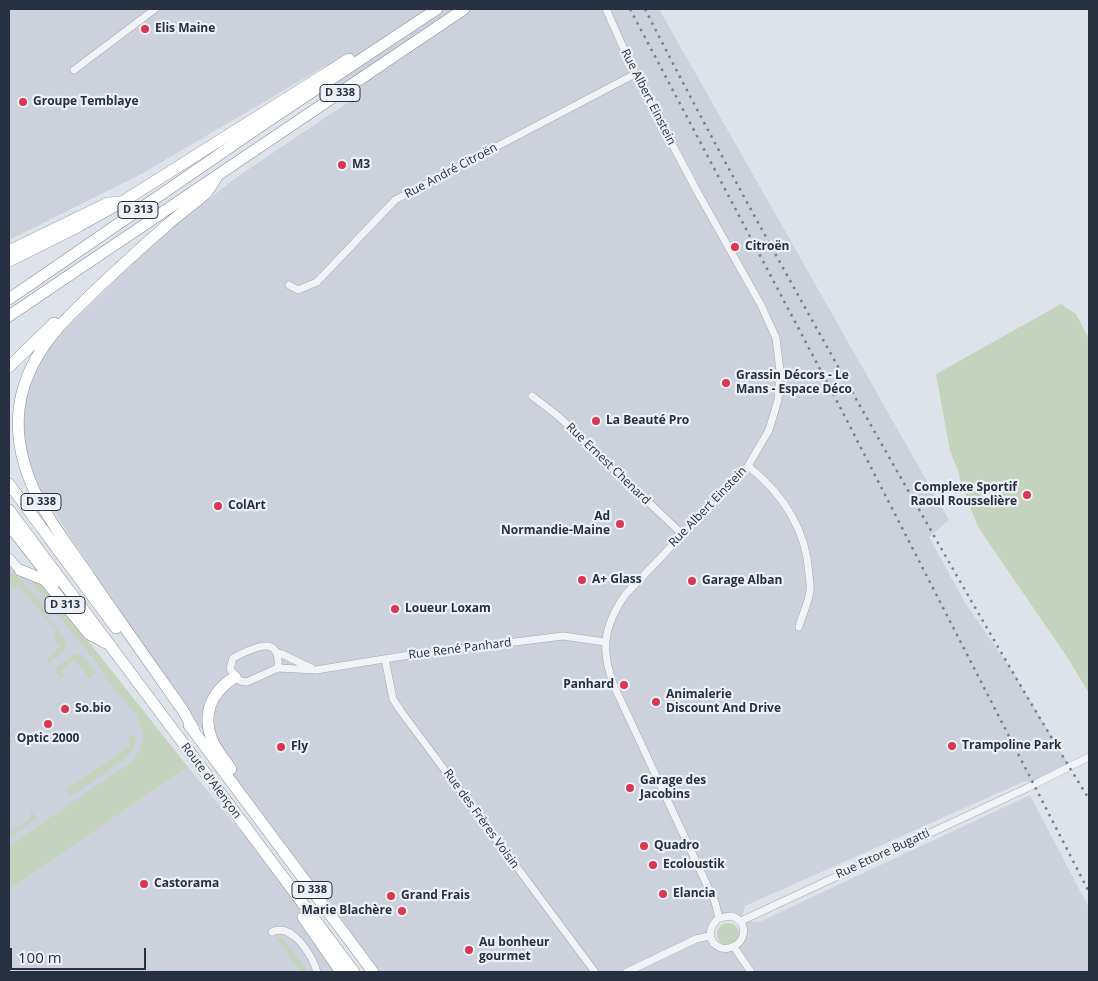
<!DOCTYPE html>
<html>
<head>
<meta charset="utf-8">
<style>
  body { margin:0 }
  #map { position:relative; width:1098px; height:981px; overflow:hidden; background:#dee2e9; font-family:"Open Sans",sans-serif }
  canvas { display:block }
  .frame { position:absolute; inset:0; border:10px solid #263041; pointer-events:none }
  .scale { position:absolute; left:10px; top:948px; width:136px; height:22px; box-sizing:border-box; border:2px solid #263041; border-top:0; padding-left:6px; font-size:15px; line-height:18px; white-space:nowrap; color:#263041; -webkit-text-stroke:4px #edf1f6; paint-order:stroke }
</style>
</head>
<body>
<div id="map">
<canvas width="1098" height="981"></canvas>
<div class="frame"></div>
<div class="scale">100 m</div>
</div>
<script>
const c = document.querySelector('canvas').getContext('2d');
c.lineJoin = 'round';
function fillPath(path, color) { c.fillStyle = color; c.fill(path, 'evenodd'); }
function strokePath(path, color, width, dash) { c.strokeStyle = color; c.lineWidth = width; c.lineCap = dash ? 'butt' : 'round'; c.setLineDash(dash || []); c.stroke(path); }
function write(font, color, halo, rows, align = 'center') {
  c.font = font + ' "Open Sans",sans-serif'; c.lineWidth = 4.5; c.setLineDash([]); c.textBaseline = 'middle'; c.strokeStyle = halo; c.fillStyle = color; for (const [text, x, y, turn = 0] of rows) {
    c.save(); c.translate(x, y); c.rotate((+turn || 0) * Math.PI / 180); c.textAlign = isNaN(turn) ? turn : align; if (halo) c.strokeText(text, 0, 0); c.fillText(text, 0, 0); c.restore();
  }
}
const built = new Path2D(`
  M 9,9 L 659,9 L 949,520 L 929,537 L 964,601 L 1014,674 L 1070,767 L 1034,784 L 1025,781 L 745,906 L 741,921 L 759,922 L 1030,795 L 1089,908 L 1089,972 L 368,972 L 77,547 L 36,483 L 28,460 L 20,423 L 30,377 L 56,338 L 156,241 L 237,177 L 350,101 L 325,66 L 143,173 L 9,240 ZM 722,917 L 741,921 L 742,940 L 717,947 L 709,936 Z
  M 9,558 L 26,576 L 175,751 L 9,861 Z
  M 188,767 L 356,972 L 9,972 L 9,890 Z`);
const green = new Path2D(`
  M 1061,304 L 1076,314 L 1089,339 L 1089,693 L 1067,657 L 978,527 L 960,481 L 959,473 L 950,451 L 936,374 Z
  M 9,574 L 16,574 L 40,601 L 46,614 L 66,641 L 65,649 L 62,652 L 49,664 L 46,660 L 60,647 L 52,637 L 57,632 L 19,586 L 13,589 L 9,584 Z
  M 27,577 L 42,583 L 188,767 L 9,890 L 9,846 L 130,763 L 137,755 L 142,743 L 143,733 L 137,716 L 107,680 L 97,663 Z
  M 79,654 L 88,661 L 96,673 L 12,744 L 9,738 L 13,742 L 89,678 L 74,659 L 60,671 L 64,676 L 62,678 L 57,674 L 55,669 L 71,656 Z
  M 131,736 L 134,736 L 137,739 L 130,755 L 71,796 L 66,789 L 131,745 L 127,739 Z
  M 31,810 L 37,819 L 9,838 L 9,830 L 10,829 L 13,832 L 30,818 Z
  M717 934a11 11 0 1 1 22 0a11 11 0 1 1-22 0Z
  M 282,937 L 308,971 L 308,972 L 301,972 L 276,938 Z`);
const minor = new Path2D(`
  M 606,9 L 635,74 L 698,193 L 761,305 L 776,338 L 780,371 L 778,400 L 769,430 L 748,466 L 625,595 C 603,627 600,651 615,688 L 715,902 L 719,918
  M 74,70 L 155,9
  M 289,285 L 298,290 L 317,282 L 395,200 L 635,74
  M 532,396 L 558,416 L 682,534
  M 748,466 C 783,494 806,528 809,574 C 809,579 811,585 810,590 C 809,602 802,615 799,627
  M 277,653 L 282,654 L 311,668
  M 385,659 L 393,699 L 400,710 L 595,972
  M 278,668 C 281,632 251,649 233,658 L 230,669 L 240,681 L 247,682 L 278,668 L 316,670 L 403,656 L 563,636 L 605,642
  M 731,916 C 753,922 744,952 721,948 C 707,942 707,928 719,918 Z
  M 741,921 L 1027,788 L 1089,757
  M 272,932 C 292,922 313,956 317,972
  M 734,947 L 751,972
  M 627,972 L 696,939 L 709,936`);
const tertiary = new Path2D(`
  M 9,558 L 20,570`);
const primary = new Path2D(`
  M 9,251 L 108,203 L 122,202`);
const trunk = new Path2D(`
  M 9,261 L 79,226 L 122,202 L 349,59
  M 9,299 L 268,121 L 437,9
  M 9,316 L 464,9
  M 9,367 L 54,323
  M 9,484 L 116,628
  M 9,510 L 354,972
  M 9,525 L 54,583
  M 20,570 L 45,580 L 89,634 L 106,643
  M 189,725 L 373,972
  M 194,730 L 182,709 C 151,665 119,620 89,576 C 70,548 48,520 34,490 C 3,422 19,366 70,315 C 101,284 134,254 167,225 C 179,214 193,205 205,194 C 210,189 214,181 218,175
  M 231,769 C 225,760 217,751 213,742 C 201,715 211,692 235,677
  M 303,917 L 341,972`);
const rail = new Path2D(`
  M 630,9 L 841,409 L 1089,892
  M 645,9 C 717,151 795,290 873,429 C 944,553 1014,678 1089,799`);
const markers = [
  [145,29,5,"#d83851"],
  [23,102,5,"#d83851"],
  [342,165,5,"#d83851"],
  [735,247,5,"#d83851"],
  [726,383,5,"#d83851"],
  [596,421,5,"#d83851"],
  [1027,495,5,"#d83851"],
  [218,506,5,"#d83851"],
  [620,524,5,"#d83851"],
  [582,580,5,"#d83851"],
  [692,581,5,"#d83851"],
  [395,609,5,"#d83851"],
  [624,685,5,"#d83851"],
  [656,702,5,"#d83851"],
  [65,709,5,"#d83851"],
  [48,724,5,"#d83851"],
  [952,746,5,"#d83851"],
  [281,747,5,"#d83851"],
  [630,788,5,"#d83851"],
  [644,846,5,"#d83851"],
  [653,865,5,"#d83851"],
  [144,884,5,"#d83851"],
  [663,894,5,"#d83851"],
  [391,896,5,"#d83851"],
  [402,911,5,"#d83851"],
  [469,950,5,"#d83851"]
];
const shields = [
  [340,93,40],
  [138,210,40],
  [41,502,40],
  [65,605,40],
  [312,890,40]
];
const shieldNames = [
  ["D 338",340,93],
  ["D 313",138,210],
  ["D 338",41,502],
  ["D 313",65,605],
  ["D 338",312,890]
];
const poiNames = [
  ["Elis Maine",155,29],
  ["Groupe Temblaye",33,102],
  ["M3",352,165],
  ["Citroën",745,247],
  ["Grassin Décors - Le",736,376],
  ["Mans - Espace Déco",736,390],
  ["La Beauté Pro",606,421],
  ["Complexe Sportif",1017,488,"right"],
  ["Raoul Rousselière",1017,502,"right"],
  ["ColArt",228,506],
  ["Ad",610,517,"right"],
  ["Normandie-Maine",610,531,"right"],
  ["A+ Glass",592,580],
  ["Garage Alban",702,581],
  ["Loueur Loxam",405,609],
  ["Panhard",614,685,"right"],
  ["Animalerie",666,695],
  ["Discount And Drive",666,709],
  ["So.bio",75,709],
  ["Optic 2000",48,739,"center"],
  ["Trampoline Park",962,746],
  ["Fly",291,747],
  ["Garage des",640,781],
  ["Jacobins",640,795],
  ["Quadro",654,846],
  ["Ecoloustik",663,865],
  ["Castorama",154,884],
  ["Elancia",673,894],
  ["Grand Frais",401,896],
  ["Marie Blachère",392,911,"right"],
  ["Au bonheur",479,943],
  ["gourmet",479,957]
];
const streetNames = [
  ["Rue Albert Einstein",648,97,63],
  ["Rue André Citroën",451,171,-28],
  ["Rue Ernest Chenard",608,464,44],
  ["Rue Albert Einstein",708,507,-46],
  ["Rue René Panhard",460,649,-7],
  ["Route d'Alençon",211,781,53],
  ["Rue des Frères Voisin",481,819,54],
  ["Rue Ettore Bugatti",883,854,-25]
];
fillPath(built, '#ccd1db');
fillPath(green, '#c4d3be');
strokePath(minor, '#a3a9b3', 8);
strokePath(tertiary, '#a3a9b3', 10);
strokePath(primary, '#9ca6b5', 12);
strokePath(trunk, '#848fa0', 12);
strokePath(minor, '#f1f3f7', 7);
strokePath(tertiary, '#f1f3f7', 9);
strokePath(primary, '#fff', 11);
strokePath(trunk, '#fff', 11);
strokePath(rail, '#768193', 2.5, [2.5, 5]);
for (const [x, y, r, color] of markers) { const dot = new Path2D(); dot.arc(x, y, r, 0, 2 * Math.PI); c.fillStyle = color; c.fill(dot); strokePath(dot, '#edf1f6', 2); }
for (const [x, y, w] of shields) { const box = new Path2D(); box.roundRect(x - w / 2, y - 8.5, w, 17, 4); c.fillStyle = '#edf1f6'; c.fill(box); strokePath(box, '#263041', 1); }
write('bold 11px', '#263041', null, shieldNames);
write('bold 12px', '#263041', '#edf1f6', poiNames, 'left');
write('12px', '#263041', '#edf1f6', streetNames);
</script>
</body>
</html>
